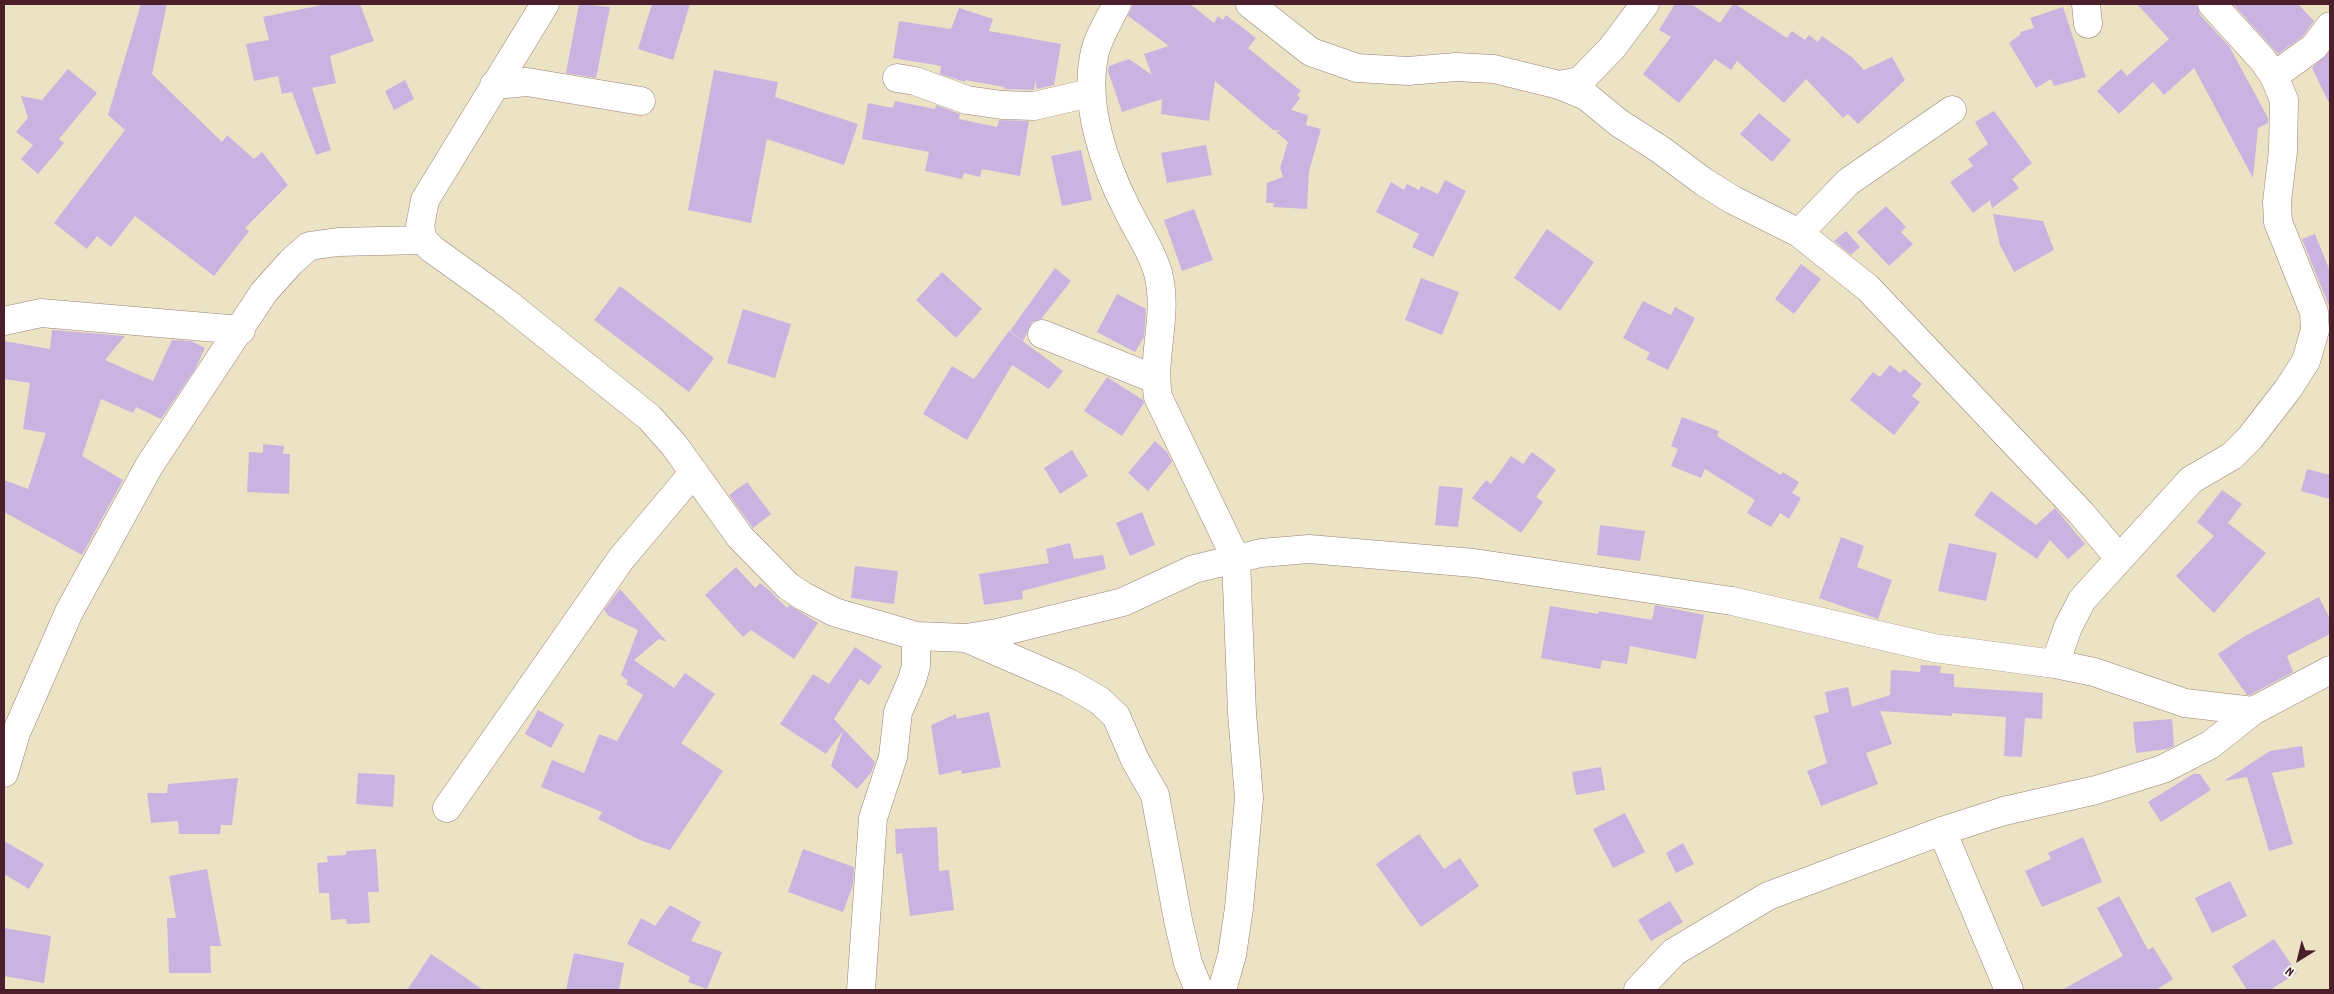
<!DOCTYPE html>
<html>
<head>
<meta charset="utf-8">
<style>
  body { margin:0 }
  #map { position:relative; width:2334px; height:994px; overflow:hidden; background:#ebe3c4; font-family:Dekko,sans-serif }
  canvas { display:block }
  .frame { position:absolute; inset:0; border:5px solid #4a1f2b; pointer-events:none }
  .north { position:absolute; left:2274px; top:934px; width:50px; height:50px; -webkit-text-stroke:4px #f6f6f2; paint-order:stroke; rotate:216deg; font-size:14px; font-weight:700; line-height:20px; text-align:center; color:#4a1f2b }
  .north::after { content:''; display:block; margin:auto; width:18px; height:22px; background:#4a1f2b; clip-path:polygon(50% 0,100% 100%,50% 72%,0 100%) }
</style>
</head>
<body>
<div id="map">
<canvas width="2334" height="994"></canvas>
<div class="frame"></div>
<div class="north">N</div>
</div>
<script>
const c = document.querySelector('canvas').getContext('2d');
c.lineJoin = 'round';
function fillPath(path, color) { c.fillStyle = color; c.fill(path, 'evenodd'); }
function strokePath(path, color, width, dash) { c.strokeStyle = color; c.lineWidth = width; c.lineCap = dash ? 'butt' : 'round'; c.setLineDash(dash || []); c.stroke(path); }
const building = new Path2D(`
  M 141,4 L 167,4 L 152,74 L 222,142 L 227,135 L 254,159 L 262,152 L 288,185 L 245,228 L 249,231 L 214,276 L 135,216 L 111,247 L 97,236 L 87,249 L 54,223 L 125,130 L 108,115 Z
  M 327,4 L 360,4 L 374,41 L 330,56 L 336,83 L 312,88 L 331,150 L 316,155 L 292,92 L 282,94 L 278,76 L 254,81 L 246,44 L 269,40 L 263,17 Z
  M 579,4 L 610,7 L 596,78 L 566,73 Z
  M 652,4 L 690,4 L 673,60 L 638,49 Z
  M 1133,4 L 1190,4 L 1214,23 L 1218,16 L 1223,20 L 1226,15 L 1256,38 L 1248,48 L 1301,91 L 1297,95 L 1300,98 L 1291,110 L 1308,115 L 1306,125 L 1321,129 L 1309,171 L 1307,209 L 1273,207 L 1274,203 L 1266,203 L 1267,183 L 1283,177 L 1280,168 L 1288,142 L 1276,132 L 1282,131 L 1273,130 L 1215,81 L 1209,121 L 1161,114 L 1162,99 L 1122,112 L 1108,71 L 1109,66 L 1129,59 L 1152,75 L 1144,54 L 1169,46 L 1128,16 Z
  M 1675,4 L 1691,4 L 1720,23 L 1733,4 L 1735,4 L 1787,38 L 1792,31 L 1805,40 L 1809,35 L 1818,42 L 1822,36 L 1853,58 L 1864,70 L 1892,57 L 1905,80 L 1858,124 L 1848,114 L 1843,118 L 1806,79 L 1784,103 L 1737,61 L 1731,70 L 1715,59 L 1679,103 L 1643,74 L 1671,37 L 1659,30 Z
  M 2137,4 L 2197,4 L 2200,15 L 2229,46 L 2268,118 L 2268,123 L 2258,128 L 2253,178 L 2194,68 L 2164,95 L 2153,82 L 2119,114 L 2097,91 L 2121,69 L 2127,76 L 2169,39 Z
  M 2233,4 L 2298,4 L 2314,21 L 2303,36 L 2278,54 Z
  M 2063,7 L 2086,77 L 2054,86 L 2051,79 L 2036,88 L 2009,43 L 2021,34 L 2020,32 L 2034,28 L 2030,18 Z
  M 959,8 L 993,19 L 989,31 L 1061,44 L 1054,85 L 1037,89 L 1035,81 L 1034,90 L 1004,89 L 1004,87 L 965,80 L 965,82 L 940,74 L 941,66 L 893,58 L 899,21 L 951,29 Z
  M 2330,51 L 2330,105 L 2312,68 Z
  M 68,69 L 97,93 L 59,139 L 64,143 L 38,174 L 21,159 L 33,145 L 16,132 L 28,118 L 21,96 L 42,100 Z
  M 714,70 L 778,82 L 775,97 L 858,124 L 844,165 L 767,139 L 751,223 L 688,210 Z
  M 405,80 L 414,99 L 394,110 L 385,91 Z
  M 895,101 L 935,109 L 936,105 L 960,114 L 959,119 L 997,127 L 999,120 L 1029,121 L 1020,176 L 982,169 L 980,177 L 964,173 L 962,179 L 925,171 L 929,152 L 862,139 L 868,103 L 893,108 Z
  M 1994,111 L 2032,163 L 2012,179 L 2019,188 L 1992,208 L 1990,200 L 1973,213 L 1950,182 L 1973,166 L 1968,159 L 1988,144 L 1975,122 Z
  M 1759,113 L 1791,140 L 1772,162 L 1740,134 Z
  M 1206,145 L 1212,175 L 1167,183 L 1161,153 Z
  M 1081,150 L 1092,200 L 1062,206 L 1051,156 Z
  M 1445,180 L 1466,191 L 1433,257 L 1412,247 L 1419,234 L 1376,212 L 1391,182 L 1404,190 L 1407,184 L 1419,190 L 1421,186 L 1438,194 Z
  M 1886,206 L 1906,227 L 1901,232 L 1913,244 L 1889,266 L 1857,232 Z
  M 1194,209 L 1213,260 L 1182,271 L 1164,220 Z
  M 1993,214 L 2043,221 L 2054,250 L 2014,272 L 2000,245 Z
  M 1547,229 L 1594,262 L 1560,311 L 1514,278 Z
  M 1846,231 L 1860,247 L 1851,255 L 1834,241 Z
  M 2315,234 L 2330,271 L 2330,323 L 2329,306 L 2302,239 Z
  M 1801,264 L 1821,279 L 1794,314 L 1775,299 Z
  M 1055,268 L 1071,281 L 1041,319 L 1032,322 L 1023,341 L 1010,331 Z
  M 942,272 L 982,309 L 956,338 L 916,300 Z
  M 1421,278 L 1459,292 L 1442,335 L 1405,320 Z
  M 620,286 L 714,358 L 689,392 L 594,320 Z
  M 1117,294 L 1146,309 L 1144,337 L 1135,352 L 1097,332 Z
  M 1643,301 L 1671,315 L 1675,307 L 1695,318 L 1668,370 L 1646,359 L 1650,353 L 1623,338 Z
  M 743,309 L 791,324 L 775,378 L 727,363 Z
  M 52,330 L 125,336 L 105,360 L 153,381 L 172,340 L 191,341 L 205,348 L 195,369 L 161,419 L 136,407 L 133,413 L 101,399 L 82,456 L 123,480 L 82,555 L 4,512 L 4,480 L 28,489 L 46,433 L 23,429 L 30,383 L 4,379 L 4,341 L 50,349 Z
  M 1009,331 L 1063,371 L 1049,389 L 1012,365 L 967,440 L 923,414 L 952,366 L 974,379 Z
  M 1890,365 L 1900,373 L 1904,369 L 1922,384 L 1912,396 L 1920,402 L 1894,435 L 1850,400 L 1873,372 L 1880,377 Z
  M 1107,377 L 1143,400 L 1144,403 L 1122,436 L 1084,411 Z
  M 1682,417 L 1719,431 L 1717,436 L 1781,475 L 1783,472 L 1799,482 L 1792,493 L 1801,498 L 1789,519 L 1780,513 L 1771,527 L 1747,513 L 1755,500 L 1705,469 L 1701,478 L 1671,466 L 1678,449 L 1671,446 Z
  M 1155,441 L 1167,452 L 1172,462 L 1148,491 L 1128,473 Z
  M 263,444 L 284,446 L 283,454 L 290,454 L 289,494 L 247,492 L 249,452 L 263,453 Z
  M 1072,450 L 1088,476 L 1060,494 L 1044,468 Z
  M 1532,452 L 1556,470 L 1536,497 L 1543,502 L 1521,533 L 1472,498 L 1486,480 L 1491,484 L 1511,456 L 1523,464 Z
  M 2307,469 L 2330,475 L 2330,499 L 2301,491 Z
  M 747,482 L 771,514 L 753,528 L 729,495 Z
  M 1439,486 L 1463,488 L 1458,527 L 1435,525 Z
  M 2222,490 L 2242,504 L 2228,523 L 2266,553 L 2214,613 L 2176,576 L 2214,536 L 2197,522 Z
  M 1991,491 L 2036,525 L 2055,508 L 2085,544 L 2068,559 L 2050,540 L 2037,559 L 1974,515 Z
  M 1142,512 L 1155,545 L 1130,556 L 1116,523 Z
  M 1600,525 L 1645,531 L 1640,561 L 1597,555 Z
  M 1841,537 L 1864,546 L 1857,567 L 1892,580 L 1878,619 L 1819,598 Z
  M 1070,543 L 1074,559 L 1103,555 L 1106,569 L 1022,591 L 1023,599 L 984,605 L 979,574 L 1049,563 L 1046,549 Z
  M 1949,543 L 1997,553 L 1986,601 L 1938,591 Z
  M 855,566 L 898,571 L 894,604 L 851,598 Z
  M 736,567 L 755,588 L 760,583 L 770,591 L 787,608 L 789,605 L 818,623 L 794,659 L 751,630 L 743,637 L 705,595 Z
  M 620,589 L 667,642 L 659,639 L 634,660 L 674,688 L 685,673 L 715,694 L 681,743 L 723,771 L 670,850 L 642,841 L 598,819 L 602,812 L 541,787 L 552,760 L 584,773 L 599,734 L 617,741 L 643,695 L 626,684 L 628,681 L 621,675 L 638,630 L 609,616 L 604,610 Z
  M 2319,597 L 2330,619 L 2330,634 L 2287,656 L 2293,672 L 2250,695 L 2247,695 L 2218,654 L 2245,636 Z
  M 1655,605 L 1704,615 L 1696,659 L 1630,646 L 1627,664 L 1602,660 L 1600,669 L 1541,658 L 1550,606 L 1598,614 L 1599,611 L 1652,620 Z
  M 855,647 L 882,666 L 869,685 L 860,679 L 834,719 L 875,762 L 871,773 L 857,789 L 831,766 L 843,731 L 826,754 L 780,724 L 813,674 L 829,684 Z
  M 1921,665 L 1941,666 L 1940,673 L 1954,674 L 1954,687 L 2043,693 L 2042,719 L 2025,718 L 2022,757 L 2004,756 L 2006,717 L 1952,713 L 1952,716 L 1880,711 L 1892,744 L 1866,753 L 1878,784 L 1821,806 L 1807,771 L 1827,763 L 1814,716 L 1829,712 L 1825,692 L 1848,687 L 1852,707 L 1890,695 L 1891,670 L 1920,672 Z
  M 538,710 L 564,724 L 551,748 L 525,734 Z
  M 989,712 L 1001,767 L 962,774 L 961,770 L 939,775 L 931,725 L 956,714 L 957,719 Z
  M 2172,719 L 2174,746 L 2167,749 L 2136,753 L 2133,722 Z
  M 2302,746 L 2305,767 L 2272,773 L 2293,844 L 2269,851 L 2247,777 L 2224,781 L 2270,751 Z
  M 1601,767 L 1605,790 L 1576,795 L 1572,772 Z
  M 358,773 L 395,775 L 393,807 L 356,804 Z
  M 2193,774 L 2200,774 L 2211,790 L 2161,822 L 2148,802 Z
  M 238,778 L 232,825 L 221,825 L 220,834 L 179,834 L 178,821 L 151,823 L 147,793 L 167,793 L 168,784 Z
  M 1625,813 L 1645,852 L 1613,868 L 1593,829 Z
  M 937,827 L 939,871 L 949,870 L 954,910 L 910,916 L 902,853 L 896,854 L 895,829 Z
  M 1419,834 L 1444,869 L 1460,858 L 1479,886 L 1421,927 L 1376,864 Z
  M 2083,837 L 2102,882 L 2042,907 L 2025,871 L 2051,859 L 2048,853 Z
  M 4,841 L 44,864 L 29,889 L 4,874 Z
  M 1683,843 L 1694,864 L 1676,873 L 1666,853 Z
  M 376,849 L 379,892 L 368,892 L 370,923 L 347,924 L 346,919 L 331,920 L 329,893 L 319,893 L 317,863 L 328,862 L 327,856 L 346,855 L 346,851 Z
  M 803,849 L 854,867 L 853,885 L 843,912 L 788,892 Z
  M 207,869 L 221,946 L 210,946 L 211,973 L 169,973 L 167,918 L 176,918 L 169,876 Z
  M 2230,881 L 2247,916 L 2212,933 L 2195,898 Z
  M 2119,896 L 2148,950 L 2153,947 L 2173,979 L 2156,990 L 2062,990 L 2123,956 L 2097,908 Z
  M 1670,901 L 1683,922 L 1651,941 L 1638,920 Z
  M 670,905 L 701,922 L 691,941 L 722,952 L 707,989 L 688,982 L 690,977 L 627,944 L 641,918 L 655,926 Z
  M 4,928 L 51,936 L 44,983 L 4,976 Z
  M 2274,939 L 2297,973 L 2270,990 L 2247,990 L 2232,966 Z
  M 574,953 L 624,963 L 619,990 L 566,990 Z
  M 431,954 L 459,973 L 483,990 L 407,990 Z`);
const minor = new Path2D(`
  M 545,4 L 425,200 L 420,226 L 423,240 L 432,249 L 503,300 L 649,417 L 674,445 L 740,537 L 788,586 L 803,596 L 834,612 L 916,636 L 966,638 L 997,633 L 1123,602 L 1194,569 L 1261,553 L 1309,549 L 1474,563 L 1732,601 L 1934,648 L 2055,664 L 2094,672 L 2185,703 L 2253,711
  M 1117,4 C 1109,20 1097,39 1094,56 C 1084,106 1104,164 1127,209 C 1136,228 1153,253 1158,273 C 1169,316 1151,354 1158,397 L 1236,559 L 1242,713 L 1249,798 L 1239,908 L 1232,955 L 1222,990
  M 1250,4 L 1311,52 L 1357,68 L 1408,71 L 1456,67 L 1494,69 L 1559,85 L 1580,81 L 1612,48 L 1645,4
  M 2086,4 L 2088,24
  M 2274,76 L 2314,47 L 2330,26
  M 897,78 L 915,81 L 967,100 L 1002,105 L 1034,106 L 1090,93
  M 494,85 L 527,82 L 641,101
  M 1559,85 L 1586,96 L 1619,123 L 1661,150 L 1704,182 L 1733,200 L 1799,233 L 1868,288 L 2081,513 L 2119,558
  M 1799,233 L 1848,182 L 1952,110
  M 4,321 L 41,313 L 241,330
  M 1042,334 L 1155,379
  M 966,638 L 1069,683 L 1099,700 L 1116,716 L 1135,760 L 1155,795 L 1178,920 L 1188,963 L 1199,990
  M 2055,664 L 2068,627 L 2082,600 L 2191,480 L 2232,456 L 2250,438 L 2288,389 L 2306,361 L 2315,330 L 2314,312 L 2278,222 L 2277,202 L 2283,151 L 2284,100 L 2274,76 L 2262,59 L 2212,4
  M 4,773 L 16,733 L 69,612 L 149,466 L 264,292 L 291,262 L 309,246 L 338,242 L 423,240
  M 447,808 L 621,559 L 694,472
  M 1942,831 L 2009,990
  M 861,990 L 873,818 L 893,757 L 898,712 L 912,680 L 916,666 L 916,636
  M 1638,990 L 1674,952 L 1768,896 L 1942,831 L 2004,811 L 2096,790 L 2163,769 L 2210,745 L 2253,711 L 2330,670`);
fillPath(building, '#cbb3e1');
strokePath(minor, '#9a8178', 29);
strokePath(minor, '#fff', 28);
</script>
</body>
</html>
